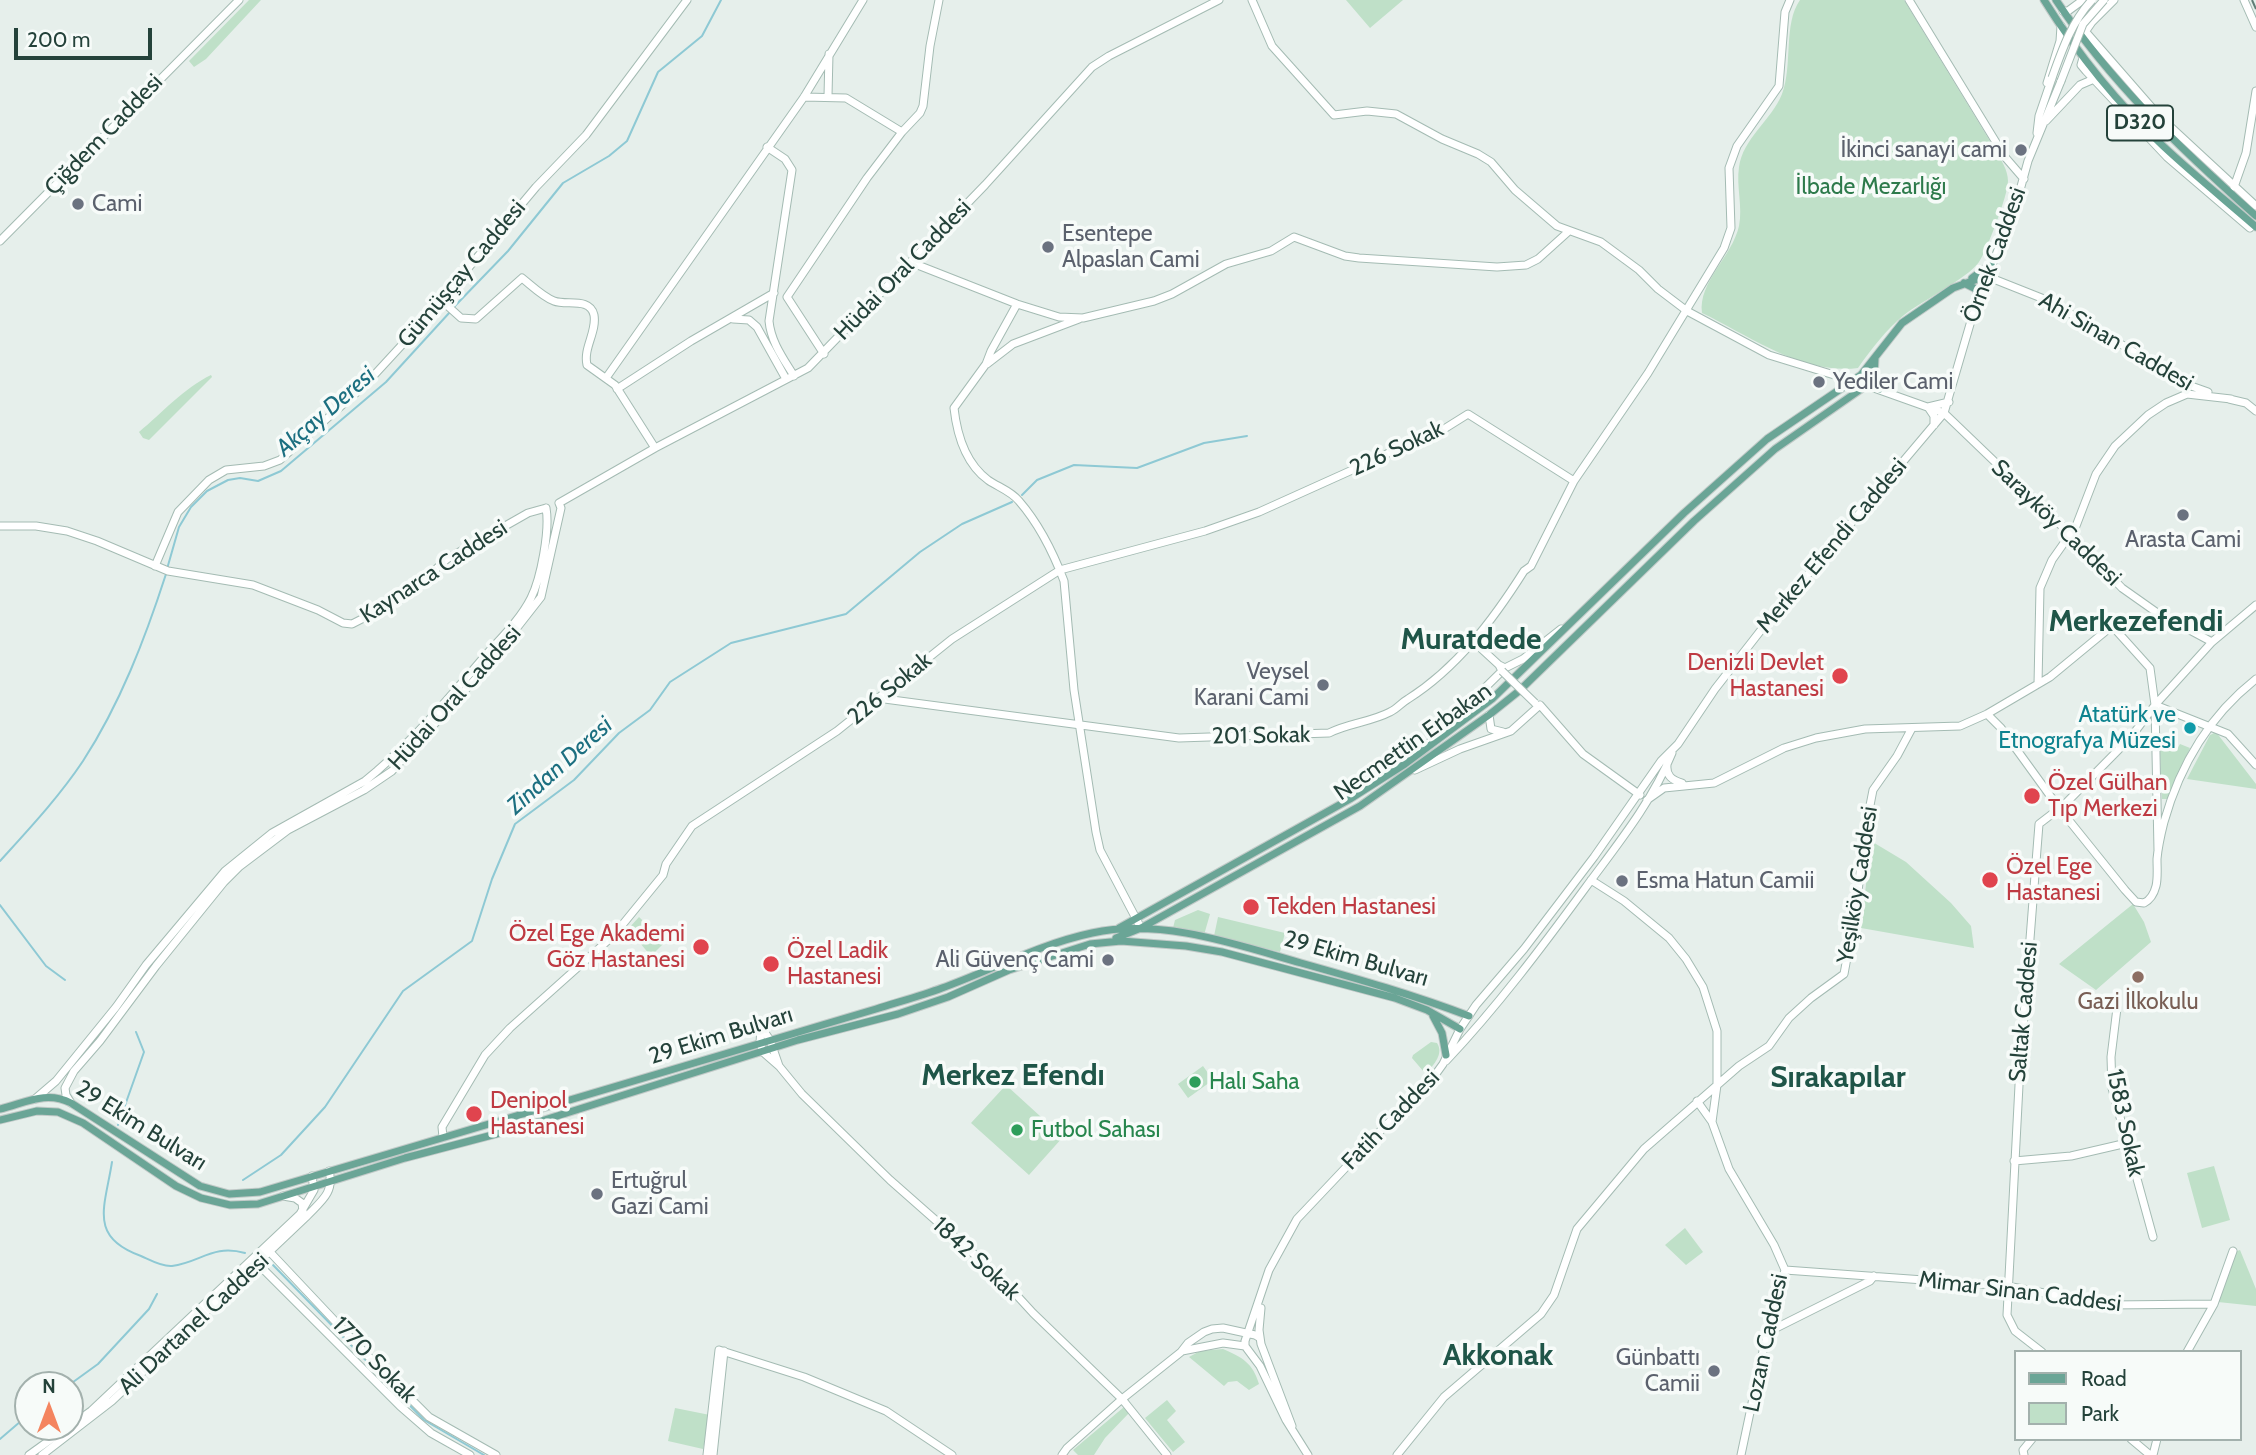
<!DOCTYPE html>
<html>
<head>
<meta charset="utf-8">
<style>
  body { margin:0 }
  #map { position:relative; width:2256px; height:1455px; overflow:hidden; background:#e6efeb; font-family:Cabin,sans-serif }
  canvas { display:block }
  .legend { position:absolute; left:2014px; top:1350px; width:228px; height:91px; box-sizing:border-box; background:#f7fbf9; border:2px solid #a3b1ad; margin:0; padding:9px 12px; list-style:none; font-size:21px; color:#24423a }
  .legend li { display:flex; align-items:center; gap:14px; height:35px }
  .legend b { width:35px; border:2px solid #a3b1ad }
  .north { position:absolute; left:14px; top:1371px; width:70px; height:70px; box-sizing:border-box; background:#f7fbf9; border:2px solid #a3b1ad; border-radius:50%; rotate:0deg; font-size:19px; font-weight:700; line-height:28px; text-align:center; color:#24423a }
  .north::after { content:''; display:block; margin:auto; width:24px; height:32px; background:#f4845f; clip-path:polygon(50% 0,100% 100%,50% 72%,0 100%) }
  .scale { position:absolute; left:14px; top:28px; width:138px; height:32px; box-sizing:border-box; border:4px solid #24423a; border-top:0; padding-left:9px; font-size:21px; line-height:24px; white-space:nowrap; color:#24423a; -webkit-text-stroke:5px #f7fbf9; paint-order:stroke }
</style>
</head>
<body>
<div id="map">
<canvas width="2256" height="1455"></canvas>
<ul class="legend">
<li><b style="height:9px;background:#6aa596"></b>Road</li>
<li><b style="height:19px;background:#bfe0c8"></b>Park</li>
</ul>
<div class="north">N</div>
<div class="scale">200 m</div>
</div>
<script>
const c = document.querySelector('canvas').getContext('2d');
c.lineJoin = 'round';
function fillPath(path, color) { c.fillStyle = color; c.fill(path, 'evenodd'); }
function strokePath(path, color, width, dash) { c.strokeStyle = color; c.lineWidth = width; c.lineCap = dash ? 'butt' : 'round'; c.setLineDash(dash || []); c.stroke(path); }
function write(font, color, halo, rows, align = 'center') {
  c.font = font + ' Cabin,sans-serif'; c.lineWidth = 7; c.setLineDash([]); c.textBaseline = 'middle'; c.strokeStyle = halo; c.fillStyle = color; for (const [text, x, y, turn = 0] of rows) {
    c.save(); c.translate(x, y); c.rotate((+turn || 0) * Math.PI / 180); c.textAlign = isNaN(turn) ? turn : align; if (halo) c.strokeText(text, 0, 0); c.fillText(text, 0, 0); c.restore();
  }
}
const green = new Path2D(`
  M 249,0 L 261,0 L 206,59 L 194,67 L 189,61 Z
  M 1346,0 L 1403,0 L 1370,28 Z
  M 1800,0 L 1904,0 L 1996,151 C 2001,160 2008,170 2008,181 C 2008,195 1987,250 1979,262 C 1968,278 1922,301 1904,315 C 1886,330 1872,348 1858,368 C 1802,375 1750,336 1702,313 C 1698,282 1732,257 1739,226 C 1743,207 1736,186 1739,167 C 1743,138 1771,121 1782,94 C 1793,65 1783,24 1800,0 Z
  M 211,375 L 212,377 L 149,440 L 143,438 L 139,432 C 162,413 184,388 211,375 Z
  M 2216,732 L 2256,784 L 2256,789 L 2187,779 L 2210,735 Z
  M 2180,744 L 2190,748 L 2168,799 L 2162,799 L 2160,749 L 2176,751 Z
  M 1871,841 L 1906,862 L 1951,903 L 1971,926 L 1974,948 L 1861,928 Z
  M 2133,904 L 2144,922 L 2151,942 L 2096,990 L 2059,964 Z
  M 1198,910 L 1210,914 L 1204,935 L 1173,928 L 1175,920 Z
  M 639,917 L 665,942 L 651,956 L 628,929 Z
  M 1218,917 L 1285,933 L 1280,952 L 1214,936 Z
  M 1431,1042 L 1437,1043 C 1444,1054 1434,1064 1427,1073 L 1424,1072 L 1412,1058 L 1413,1055 Z
  M 1203,1066 L 1213,1080 L 1188,1098 L 1178,1084 Z
  M 1006,1085 L 1063,1137 L 1029,1175 L 971,1123 Z
  M 2214,1166 L 2230,1220 L 2202,1228 L 2187,1173 Z
  M 1685,1228 L 1703,1252 L 1686,1265 L 1665,1245 Z
  M 2240,1250 L 2256,1289 L 2256,1306 L 2218,1302 L 2234,1252 Z
  M 1223,1349 C 1242,1357 1253,1363 1259,1384 L 1249,1390 L 1237,1381 L 1228,1382 L 1224,1386 L 1189,1357 L 1200,1351 Z
  M 1167,1400 L 1176,1411 L 1167,1420 L 1185,1442 L 1173,1452 L 1145,1418 Z
  M 1124,1407 L 1129,1413 L 1105,1438 L 1094,1455 L 1078,1455 L 1073,1450 Z
  M 675,1408 L 710,1415 L 703,1449 L 668,1441 Z`);
const stream = new Path2D(`
  M 453,308 L 508,251 L 563,183 L 609,156 L 627,141 L 658,72 L 702,36 L 721,0
  M 1022,495 L 1037,480 L 1074,465 L 1137,468 L 1204,443 L 1247,436
  M 167,569 L 179,527 L 191,507 L 207,491 L 228,480 L 240,478 L 258,481 L 281,471 L 386,382 L 450,312
  M 0,861 C 29,829 59,797 83,761 C 120,704 145,639 166,574
  M 0,905 L 46,966 L 65,980
  M 118,1125 L 144,1052 L 136,1032
  M 112,1162 C 105,1207 88,1237 141,1256 C 150,1260 162,1267 172,1266 C 201,1262 213,1244 245,1253
  M 243,1180 L 281,1155 L 325,1107 L 403,991 L 472,941 L 492,879 L 515,824 L 574,780 L 619,733 L 650,710 L 670,682 L 731,643 L 846,614 L 920,552 L 962,524 L 1012,502
  M 273,1265 L 424,1420 L 484,1455
  M 69,1385 L 98,1364 L 149,1309 L 157,1294
  M 0,1439 L 28,1415`);
const secondary = new Path2D(`
  M 1252,0 L 1272,46 L 1334,115 L 1367,111 L 1396,114 L 1442,139 L 1478,154 L 1491,162 L 1515,190 L 1557,226 L 1601,242 L 1639,270 L 1658,289 L 1687,311 L 1769,355 L 1857,382 L 1944,413 L 2071,535 L 2122,588 L 2156,612 L 2212,642
  M 1909,0 L 2005,157 L 2024,179
  M 2244,0 L 2256,27
  M 2063,11 L 2068,11 L 2083,0
  M 2085,31 L 2160,117 L 2256,206
  M 2083,35 L 2092,22 L 2114,0
  M 2083,58 L 2081,65 L 2086,71 L 2167,157 L 2250,228
  M 2047,83 L 2060,41 L 2061,26
  M 828,96 L 829,54
  M 804,97 L 846,98 L 902,132
  M 2046,121 L 2080,85 L 2094,79
  M 2037,133 L 2039,116 L 2052,78
  M 767,147 L 785,159 L 792,170 L 769,321 C 771,342 783,358 794,376
  M 2234,187 L 2246,153 L 2256,91
  M 0,241 L 239,0
  M 910,262 L 1017,304 L 1059,317 L 1083,318 L 1154,301 L 1172,294 L 1226,264 L 1271,251 L 1294,237 L 1345,256 L 1359,258 L 1497,267 L 1526,265 L 1538,259 L 1569,231
  M 1986,276 L 2049,301 L 2149,361 L 2177,381 L 2208,392
  M 441,300 L 461,318 L 476,319 L 522,278 C 532,286 543,297 554,301 C 566,306 590,297 594,315 C 597,332 583,348 587,365 L 615,385 L 655,448
  M 1017,304 L 991,351 L 986,364 L 954,408 C 957,435 965,463 988,480 C 998,487 1011,491 1019,501 C 1039,524 1053,552 1064,581 L 1074,690 L 1096,832 L 1100,850 L 1141,928
  M 733,319 L 749,320 L 757,327 L 786,379
  M 824,354 L 787,297 L 867,178 L 902,132 L 920,113 L 923,106 L 930,46 L 939,0
  M 987,364 L 1013,344 L 1079,319
  M 606,378 L 804,97 L 863,0
  M 617,389 L 691,341 L 774,293
  M 2229,399 L 2246,403 L 2256,411
  M 1934,425 L 1934,416 L 1928,407 L 1949,402
  M 559,503 L 655,448 L 808,368 L 985,185 L 1092,67 L 1109,56 L 1219,0
  M 0,526 L 36,526 L 67,531 L 97,541 L 168,571 L 253,585 L 318,610 L 343,623 L 352,624 L 405,597 L 447,559 L 528,513 L 546,508
  M 155,566 L 178,512 L 209,480 L 226,470 L 264,466 L 280,460 L 365,385 L 423,322 L 536,187 L 586,135 L 687,0
  M 1473,641 L 1499,665
  M 2038,684 L 2040,588 L 2052,560 L 2076,526 L 2096,474 L 2115,446 L 2148,415 L 2166,403 L 2187,394 L 2231,399
  M 877,698 L 1179,738 L 1329,733 C 1349,723 1371,722 1390,712 C 1397,709 1401,703 1408,699 C 1457,668 1493,620 1524,571 L 1531,566 L 1574,481 L 1648,373 L 1724,248 L 1731,228 L 1729,168 L 1737,146 L 1779,86 L 1785,12 L 1790,0
  M 2155,705 L 2228,734 L 2256,765
  M 1987,714 L 2001,728 L 2059,808 L 2125,890 L 2136,902 L 2144,903 C 2150,900 2154,894 2156,886 C 2158,878 2157,868 2157,859 C 2158,847 2161,834 2164,822 C 2180,765 2209,716 2256,679
  M 1489,715 L 1491,729 L 1503,732
  M 1429,743 L 1502,671 L 1499,665 L 1505,668 L 1523,659 L 1561,629
  M 1667,765 C 1666,776 1672,780 1682,783
  M 1415,770 L 1460,749 L 1511,731 L 1540,705 L 1583,754 L 1640,795
  M 1647,800 L 1664,788 L 1714,783 L 1784,748 L 1816,738 L 1865,729 L 1960,726 L 1987,714 L 2050,677 L 2107,630 L 2114,628 L 2150,668 L 2155,705 L 2158,850
  M 1591,880 L 1624,901 L 1669,938 L 1686,959 L 1703,987 L 1717,1031 L 1717,1085 L 1712,1122 L 1729,1169 L 1774,1245 L 1785,1270 L 1763,1351 L 1741,1455
  M 2117,1008 L 2111,1057 L 2112,1088 L 2153,1237
  M 761,1027 L 760,1043 L 763,1052 L 779,1066 L 802,1094 L 890,1180 L 1000,1277 L 1033,1313 L 1122,1399 L 1167,1455
  M 761,1027 L 770,1040 L 779,1066
  M 1446,1061 C 1497,1007 1542,947 1586,887 C 1617,845 1652,802 1672,753
  M 35,1099 L 56,1081 L 116,1007 L 146,965 L 225,871 L 272,833 L 365,781 L 377,771 C 416,737 450,697 484,657 C 500,639 520,620 531,598 C 541,578 550,530 546,508
  M 1697,1101 L 1712,1122
  M 71,1103 L 66,1095 L 65,1088 L 74,1071 L 100,1041 L 156,966 L 224,882 L 239,867 L 288,830 L 364,790 L 392,771 L 487,666 L 541,597 L 561,508 L 559,503
  M 443,1137 L 442,1127 L 485,1055 L 510,1028 L 614,935 L 663,875 L 666,864 L 692,826 L 837,731 L 952,639 L 1060,570 L 1205,531 L 1259,512 L 1381,457 L 1407,443 L 1444,429 L 1468,414 L 1574,481
  M 2014,1161 L 2071,1156 L 2127,1143
  M 283,1196 L 295,1198 L 302,1203 L 303,1211
  M 269,1251 L 366,1354 L 429,1417 L 496,1455
  M 256,1262 L 400,1406 L 431,1433 L 470,1455
  M 1785,1270 L 2007,1286 L 2108,1305 L 2214,1304
  M 1261,1308 L 1259,1330 L 1261,1344 L 1292,1426
  M 1768,1332 L 1870,1281 L 1874,1276
  M 1245,1346 L 1245,1341 L 1269,1270 L 1297,1219 L 1385,1126 L 1430,1082 L 1443,1064 L 1460,1029 L 1476,1005 L 1524,949 L 1594,857 L 1661,761 L 1678,744 L 1715,689 L 1765,625 L 1944,413 L 1973,314 L 2017,201 L 2028,161 L 2061,81
  M 1182,1351 L 1223,1343 L 1245,1346 L 1260,1366 L 1286,1420 L 1308,1455
  M 2042,1352 L 2015,1331 L 2007,1315 L 2020,1066 L 2039,824 L 2065,804 L 2131,737 L 2155,705 L 2212,642 L 2256,605
  M 2187,1352 L 2214,1304 L 2233,1251
  M 70,1426 L 91,1411 L 300,1214 L 314,1190 L 312,1176
  M 2131,1439 L 2150,1455
  M 29,1455 L 68,1427
  M 42,1455 L 112,1401 L 306,1217 C 320,1202 335,1193 329,1171
  M 707,1455 L 719,1350 L 804,1377 L 886,1411 L 952,1455
  M 713,1455 L 724,1351
  M 1062,1455 L 1067,1448 L 1122,1399 L 1181,1352 L 1188,1343 L 1204,1332 L 1212,1329 L 1223,1328 L 1255,1335 L 1260,1338
  M 1397,1455 L 1444,1397 L 1541,1314 L 1554,1295 L 1577,1229 L 1644,1149 L 1739,1066 L 1769,1046 L 1789,1018 L 1811,998 L 1844,974 L 1857,903 L 1863,841 L 1873,790 L 1897,756 L 1912,728
  M 2024,1455 L 2023,1450 L 2032,1439
  M 2153,1455 L 2157,1439`);
const primary = new Path2D(`
  M 2044,0 C 2077,53 2117,103 2163,146 C 2193,174 2225,200 2256,227
  M 2056,0 C 2111,83 2182,150 2256,216
  M 1972,278 L 1991,264
  M 1964,283 L 1976,289 L 1978,300
  M 1875,358 L 1874,378 L 1880,389
  M 1119,928 L 1350,799 L 1405,764 L 1492,699 L 1684,513 L 1767,439 L 1861,375 L 1902,323 L 1953,288 L 1986,276
  M 1116,938 L 1141,928 L 1360,806 L 1489,715 L 1519,691 L 1694,521 L 1775,449 L 1864,387 L 1870,386
  M 1433,1016 L 1442,1033 L 1446,1055
  M 0,1109 C 25,1103 46,1090 71,1103 L 200,1186 L 229,1194 L 260,1192 L 876,1009 C 898,1002 921,996 942,988 C 992,970 1040,944 1092,933 C 1162,918 1235,944 1301,963 C 1358,979 1414,995 1469,1016
  M 0,1120 L 37,1111 L 58,1112 L 83,1123 L 176,1186 L 201,1198 L 230,1205 L 258,1204 L 405,1158 L 519,1128 L 798,1040 L 898,1014 L 948,997 L 1009,970 L 1090,944 L 1121,941 L 1186,946 L 1222,952 L 1395,998 L 1427,1010 L 1460,1029`);
const rail = new Path2D(`
  M 2252,0 L 2256,9`);
const secondaryBridge = new Path2D(`
  M 2052,78 C 2062,50 2072,21 2092,0
  M 2061,81 L 2083,24 L 2104,0
  M 1502,671 L 1535,703`);
const markers = [
  [2021,150,7,"#6b7280"],
  [78,204,7,"#6b7280"],
  [1048,247,7,"#6b7280"],
  [1819,382,7,"#6b7280"],
  [2183,515,7,"#6b7280"],
  [1840,676,9,"#e0444e"],
  [1323,685,7,"#6b7280"],
  [2190,728,7,"#0f9aa8"],
  [2032,796,9,"#e0444e"],
  [1990,880,9,"#e0444e"],
  [1622,881,7,"#6b7280"],
  [1251,907,9,"#e0444e"],
  [701,947,9,"#e0444e"],
  [1108,960,7,"#6b7280"],
  [771,964,9,"#e0444e"],
  [2138,977,7,"#8d6e63"],
  [1195,1082,7,"#2e9e5b"],
  [474,1114,9,"#e0444e"],
  [1017,1130,7,"#2e9e5b"],
  [597,1194,7,"#6b7280"],
  [1714,1371,7,"#6b7280"]
];
const shields = [
  [2140,123,66]
];
const shieldNames = [
  ["D320",2140,123]
];
const streetNames = [
  ["Çiğdem Caddesi",104,135,-46],
  ["Örnek Caddesi",1995,255,-70],
  ["Hüdai Oral Caddesi",903,270,-46],
  ["Gümüşçay Caddesi",462,274,-50],
  ["Ahi Sinan Caddesi",2116,342,30],
  ["226 Sokak",1397,449,-25],
  ["Sarayköy Caddesi",2056,523,44],
  ["Merkez Efendi Caddesi",1832,546,-50],
  ["Kaynarca Caddesi",434,572,-33],
  ["226 Sokak",890,689,-39],
  ["Hüdai Oral Caddesi",455,698,-48],
  ["201 Sokak",1261,736,-1],
  ["Necmettin Erbakan",1413,742,-35],
  ["Yeşilköy Caddesi",1858,885,-81],
  ["29 Ekim Bulvarı",1356,959,16],
  ["Saltak Caddesi",2024,1012,-85],
  ["29 Ekim Bulvarı",721,1036,-17],
  ["Fatih Caddesi",1391,1120,-46],
  ["1583 Sokak",2125,1123,78],
  ["29 Ekim Bulvarı",141,1126,32],
  ["1842 Sokak",976,1259,43],
  ["Mimar Sinan Caddesi",2020,1292,7],
  ["Ali Dartanel Caddesi",194,1324,-43],
  ["Lozan Caddesi",1766,1343,-78],
  ["1770 Sokak",374,1360,46]
];
const worshipNames = [
  ["İkinci sanayi cami",2007,150,"right"],
  ["Cami",92,204],
  ["Esentepe",1062,234],
  ["Alpaslan Cami",1062,260],
  ["Yediler Cami",1833,382],
  ["Arasta Cami",2183,540,"center"],
  ["Veysel",1309,672,"right"],
  ["Karani Cami",1309,698,"right"],
  ["Esma Hatun Camii",1636,881],
  ["Ali Güvenç Cami",1094,960,"right"],
  ["Ertuğrul",611,1181],
  ["Gazi Cami",611,1207],
  ["Günbattı",1700,1358,"right"],
  ["Camii",1700,1384,"right"]
];
const parkNames = [
  ["İlbade Mezarlığı",1871,187]
];
const healthNames = [
  ["Denizli Devlet",1824,663,"right"],
  ["Hastanesi",1824,689,"right"],
  ["Özel Gülhan",2048,783],
  ["Tıp Merkezi",2048,809],
  ["Özel Ege",2006,867],
  ["Hastanesi",2006,893],
  ["Tekden Hastanesi",1267,907],
  ["Özel Ege Akademi",685,934,"right"],
  ["Göz Hastanesi",685,960,"right"],
  ["Özel Ladik",787,951],
  ["Hastanesi",787,977],
  ["Denipol",490,1101],
  ["Hastanesi",490,1127]
];
const cultureNames = [
  ["Atatürk ve",2176,715],
  ["Etnografya Müzesi",2176,741]
];
const educationNames = [
  ["Gazi İlkokulu",2138,1002]
];
const leisureNames = [
  ["Halı Saha",1209,1082],
  ["Futbol Sahası",1031,1130]
];
const waterNames = [
  ["Akçay Deresi",326,412,-41],
  ["Zindan Deresi",560,766,-42]
];
const districtNames = [
  ["Merkezefendi",2136,622],
  ["Muratdede",1471,640],
  ["Merkez Efendı",1013,1076],
  ["Sırakapılar",1838,1078],
  ["Akkonak",1498,1356]
];
fillPath(green, '#bfe0c8');
strokePath(stream, '#8ec9d4', 2);
strokePath(secondary, '#a4bbb3', 9);
strokePath(primary, '#c2cac8', 9);
strokePath(secondary, '#fff', 7);
strokePath(primary, '#6aa596', 7);
strokePath(rail, '#5f7d75', 2, [14, 7]);
strokePath(secondaryBridge, '#a4bbb3', 9, []);
strokePath(secondaryBridge, '#fff', 7);
for (const [x, y, r, color] of markers) { const dot = new Path2D(); dot.arc(x, y, r, 0, 2 * Math.PI); c.fillStyle = color; c.fill(dot); strokePath(dot, '#f7fbf9', 2.5); }
for (const [x, y, w] of shields) { const box = new Path2D(); box.roundRect(x - w / 2, y - 17.5, w, 35, 5); c.fillStyle = '#f7fbf9'; c.fill(box); strokePath(box, '#24423a', 2); }
write('bold 21px', '#24423a', null, shieldNames);
write('23px', '#24423a', '#f7fbf9', streetNames);
write('23px', '#5b616d', '#f7fbf9', worshipNames, 'left');
write('23px', '#2d7a4b', '#f7fbf9', parkNames);
write('23px', '#be3a42', '#f7fbf9', healthNames, 'left');
write('23px', '#0d838f', '#f7fbf9', cultureNames, 'right');
write('23px', '#785e54', '#f7fbf9', educationNames);
write('23px', '#27864d', '#f7fbf9', leisureNames, 'left');
write('italic 24px', '#1c6f80', '#f7fbf9', waterNames);
write('bold 30px', '#1f5548', '#f7fbf9', districtNames);
</script>
</body>
</html>
